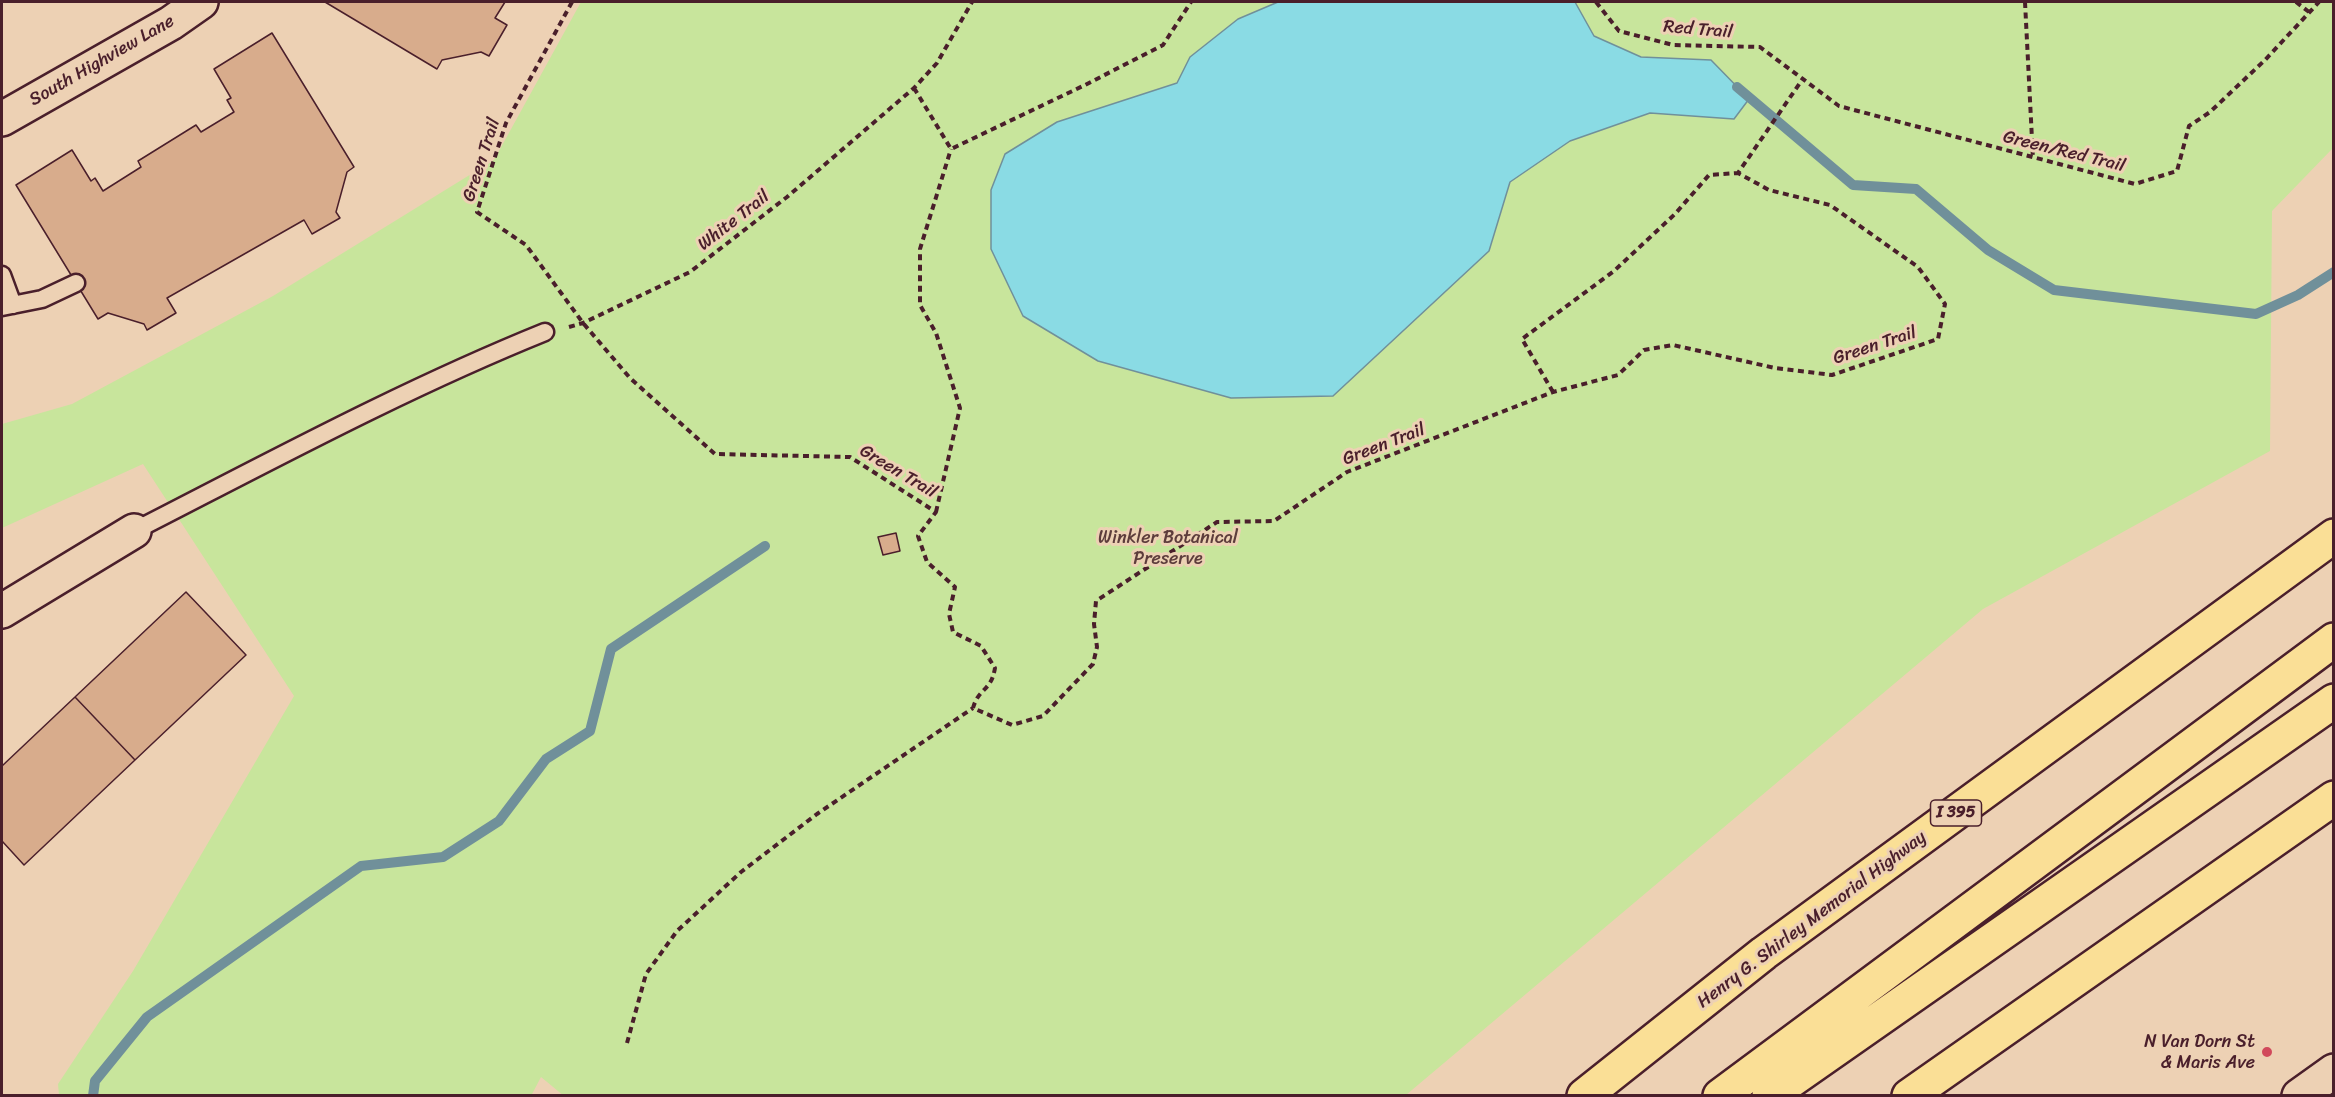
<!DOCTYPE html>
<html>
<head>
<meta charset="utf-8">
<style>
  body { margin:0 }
  #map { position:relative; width:2335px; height:1097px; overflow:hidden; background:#edd1b4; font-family:Sriracha,sans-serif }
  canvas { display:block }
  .frame { position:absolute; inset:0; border:3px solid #4a1f2b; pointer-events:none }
</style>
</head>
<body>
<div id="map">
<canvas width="2335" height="1097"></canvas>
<div class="frame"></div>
</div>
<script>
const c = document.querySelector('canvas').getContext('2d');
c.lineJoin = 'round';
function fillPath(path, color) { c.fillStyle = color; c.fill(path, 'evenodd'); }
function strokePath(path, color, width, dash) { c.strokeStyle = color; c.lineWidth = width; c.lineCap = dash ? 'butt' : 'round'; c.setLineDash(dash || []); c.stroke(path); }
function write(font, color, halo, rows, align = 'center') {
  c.font = font + ' Sriracha,sans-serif'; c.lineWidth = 6; c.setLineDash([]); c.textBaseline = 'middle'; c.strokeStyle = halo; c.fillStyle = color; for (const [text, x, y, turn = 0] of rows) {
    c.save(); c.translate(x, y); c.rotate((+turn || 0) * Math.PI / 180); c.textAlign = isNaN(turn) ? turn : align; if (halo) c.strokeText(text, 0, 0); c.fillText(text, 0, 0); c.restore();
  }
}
const green = new Path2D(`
  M 581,2 L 2333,2 L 2333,148 L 2272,211 L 2270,451 L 1983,609 L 1406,1095 L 564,1096 L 541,1077 L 531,1096 L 59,1095 L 58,1084 L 133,971 L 294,696 L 143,464 L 2,528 L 2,424 L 72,404 L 273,296 L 494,160 Z`);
const water = new Path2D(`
  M 1278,2 L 1575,2 L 1594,36 L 1641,57 L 1711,60 L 1749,99 L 1734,119 L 1650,113 L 1570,141 L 1510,182 L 1489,251 L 1333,396 L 1231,398 L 1098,361 L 1023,316 L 991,249 L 991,190 L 1005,154 L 1057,122 L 1177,83 L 1190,57 L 1238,19 Z`);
const stream = new Path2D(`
  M 1737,87 L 1853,185 L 1916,189 L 1988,250 L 2054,290 L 2256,314 L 2298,295 L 2334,272
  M 93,1096 L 95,1081 L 147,1017 L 361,866 L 443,857 L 499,821 L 546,759 L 590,731 L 611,649 L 765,546`);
const building = new Path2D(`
  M 325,2 L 505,2 L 495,18 L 507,25 L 489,56 L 481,52 L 442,60 L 437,69 Z
  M 272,33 L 354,167 L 347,172 L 336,212 L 340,218 L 312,234 L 304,220 L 167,298 L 176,313 L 147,330 L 144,324 L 108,313 L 98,319 L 16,185 L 72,150 L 91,181 L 95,178 L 103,191 L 141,167 L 138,161 L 196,125 L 201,132 L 234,112 L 227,100 L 231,98 L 214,69 Z
  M 896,533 L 900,551 L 883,555 L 878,537 Z
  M 186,592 L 246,655 L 135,760 L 75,697 Z
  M 75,697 L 135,760 L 24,865 L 2,841 L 2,766 Z`);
const path = new Path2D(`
  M 572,2 L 506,123 L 477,212 L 526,245 L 583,323 L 630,378 L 715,454 L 850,457 L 936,512 L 918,536 L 927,562 L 955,587 L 949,614 L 953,632 L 981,646 L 995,668 C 991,692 979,687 973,708 L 1012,725 L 1043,716 L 1093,664 L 1097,647 L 1094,624 L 1096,601 L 1217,522 L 1274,521 L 1347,472 L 1553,392 L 1618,375 L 1644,350 L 1673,345 L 1775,368 L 1832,375 L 1938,339 L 1945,304 L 1918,267 L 1830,205 L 1769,190 L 1738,173 L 1802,80
  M 1596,2 L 1619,31 L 1673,45 L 1760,47 L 1839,106 L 2135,184 L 2177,171 L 2189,126 L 2210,112 L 2265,60 L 2319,2
  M 2025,2 L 2033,159
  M 2296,2 L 2309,12
  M 914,88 L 951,149 L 1085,85 L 1163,45 L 1191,2
  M 569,327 L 583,323 L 690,272 L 787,197 L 914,88 L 937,63 L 972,2
  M 1553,392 L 1522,339 L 1614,271 L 1675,214 L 1709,175 L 1738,173
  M 936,512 L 960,408 L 936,333 L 920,305 L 920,249 L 951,149
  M 627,1043 L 646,974 L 677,931 L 741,872 L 817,814 L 973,708`);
const service = new Path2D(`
  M 2,275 L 13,305
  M 2,307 L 42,299 L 76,283
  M 134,531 C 269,462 404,389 545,332`);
const minor = new Path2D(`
  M 2,119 L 171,23 L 201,2
  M 2,611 L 134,531`);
const secondary = new Path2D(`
  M 2299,1096 L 2334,1071`);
const motorway = new Path2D(`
  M 1584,1096 L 1764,953 L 2334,536
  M 1720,1096 L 2334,640
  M 1769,1096 L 2334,701
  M 1909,1096 L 2334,798`);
const markers = [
  [2267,1052,6,"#d1495b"]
];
const shields = [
  [1956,813,51]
];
const shieldNames = [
  ["I 395",1956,813]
];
const streetNames = [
  ["Red Trail",1698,30,5],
  ["South Highview Lane",102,61,-30],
  ["Green/Red Trail",2064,152,14],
  ["Green Trail",482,160,-72],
  ["White Trail",734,221,-38],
  ["Green Trail",1875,346,-18],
  ["Green Trail",1384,445,-21],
  ["Green Trail",898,472,31],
  ["Henry G. Shirley Memorial Highway",1812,920,-37]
];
const parkNames = [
  ["Winkler Botanical",1168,538],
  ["Preserve",1168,559]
];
const poiNames = [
  ["N Van Dorn St",2255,1042],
  ["& Maris Ave",2255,1063]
];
fillPath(green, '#c8e59c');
fillPath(water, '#8adbe4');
strokePath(water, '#70909a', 1.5);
strokePath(stream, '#70909a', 10);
fillPath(building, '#d8ac8c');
strokePath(building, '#4a1f2b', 1.5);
strokePath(service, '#4a1f2b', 21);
strokePath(minor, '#4a1f2b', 38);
strokePath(secondary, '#4a1f2b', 38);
strokePath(motorway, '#4a1f2b', 38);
strokePath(path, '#4a1f2b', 4, [6, 4.5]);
strokePath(service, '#edd1b4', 16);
strokePath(minor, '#edd1b4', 33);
strokePath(secondary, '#edd1b4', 33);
strokePath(motorway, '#fadf96', 33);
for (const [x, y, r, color] of markers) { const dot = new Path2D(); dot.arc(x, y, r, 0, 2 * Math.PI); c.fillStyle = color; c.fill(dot); strokePath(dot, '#edd1b4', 2); }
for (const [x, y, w] of shields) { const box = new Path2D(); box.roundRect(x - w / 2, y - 13, w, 26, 4.5); c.fillStyle = '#edd1b4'; c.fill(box); strokePath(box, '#4a1f2b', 1.5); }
write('bold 16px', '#4a1f2b', null, shieldNames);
write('18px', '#4a1f2b', '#edd1b4', streetNames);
write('18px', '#5d3d3c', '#edd1b4', parkNames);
write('18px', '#4a1f2b', '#edd1b4', poiNames, 'right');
</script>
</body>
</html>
